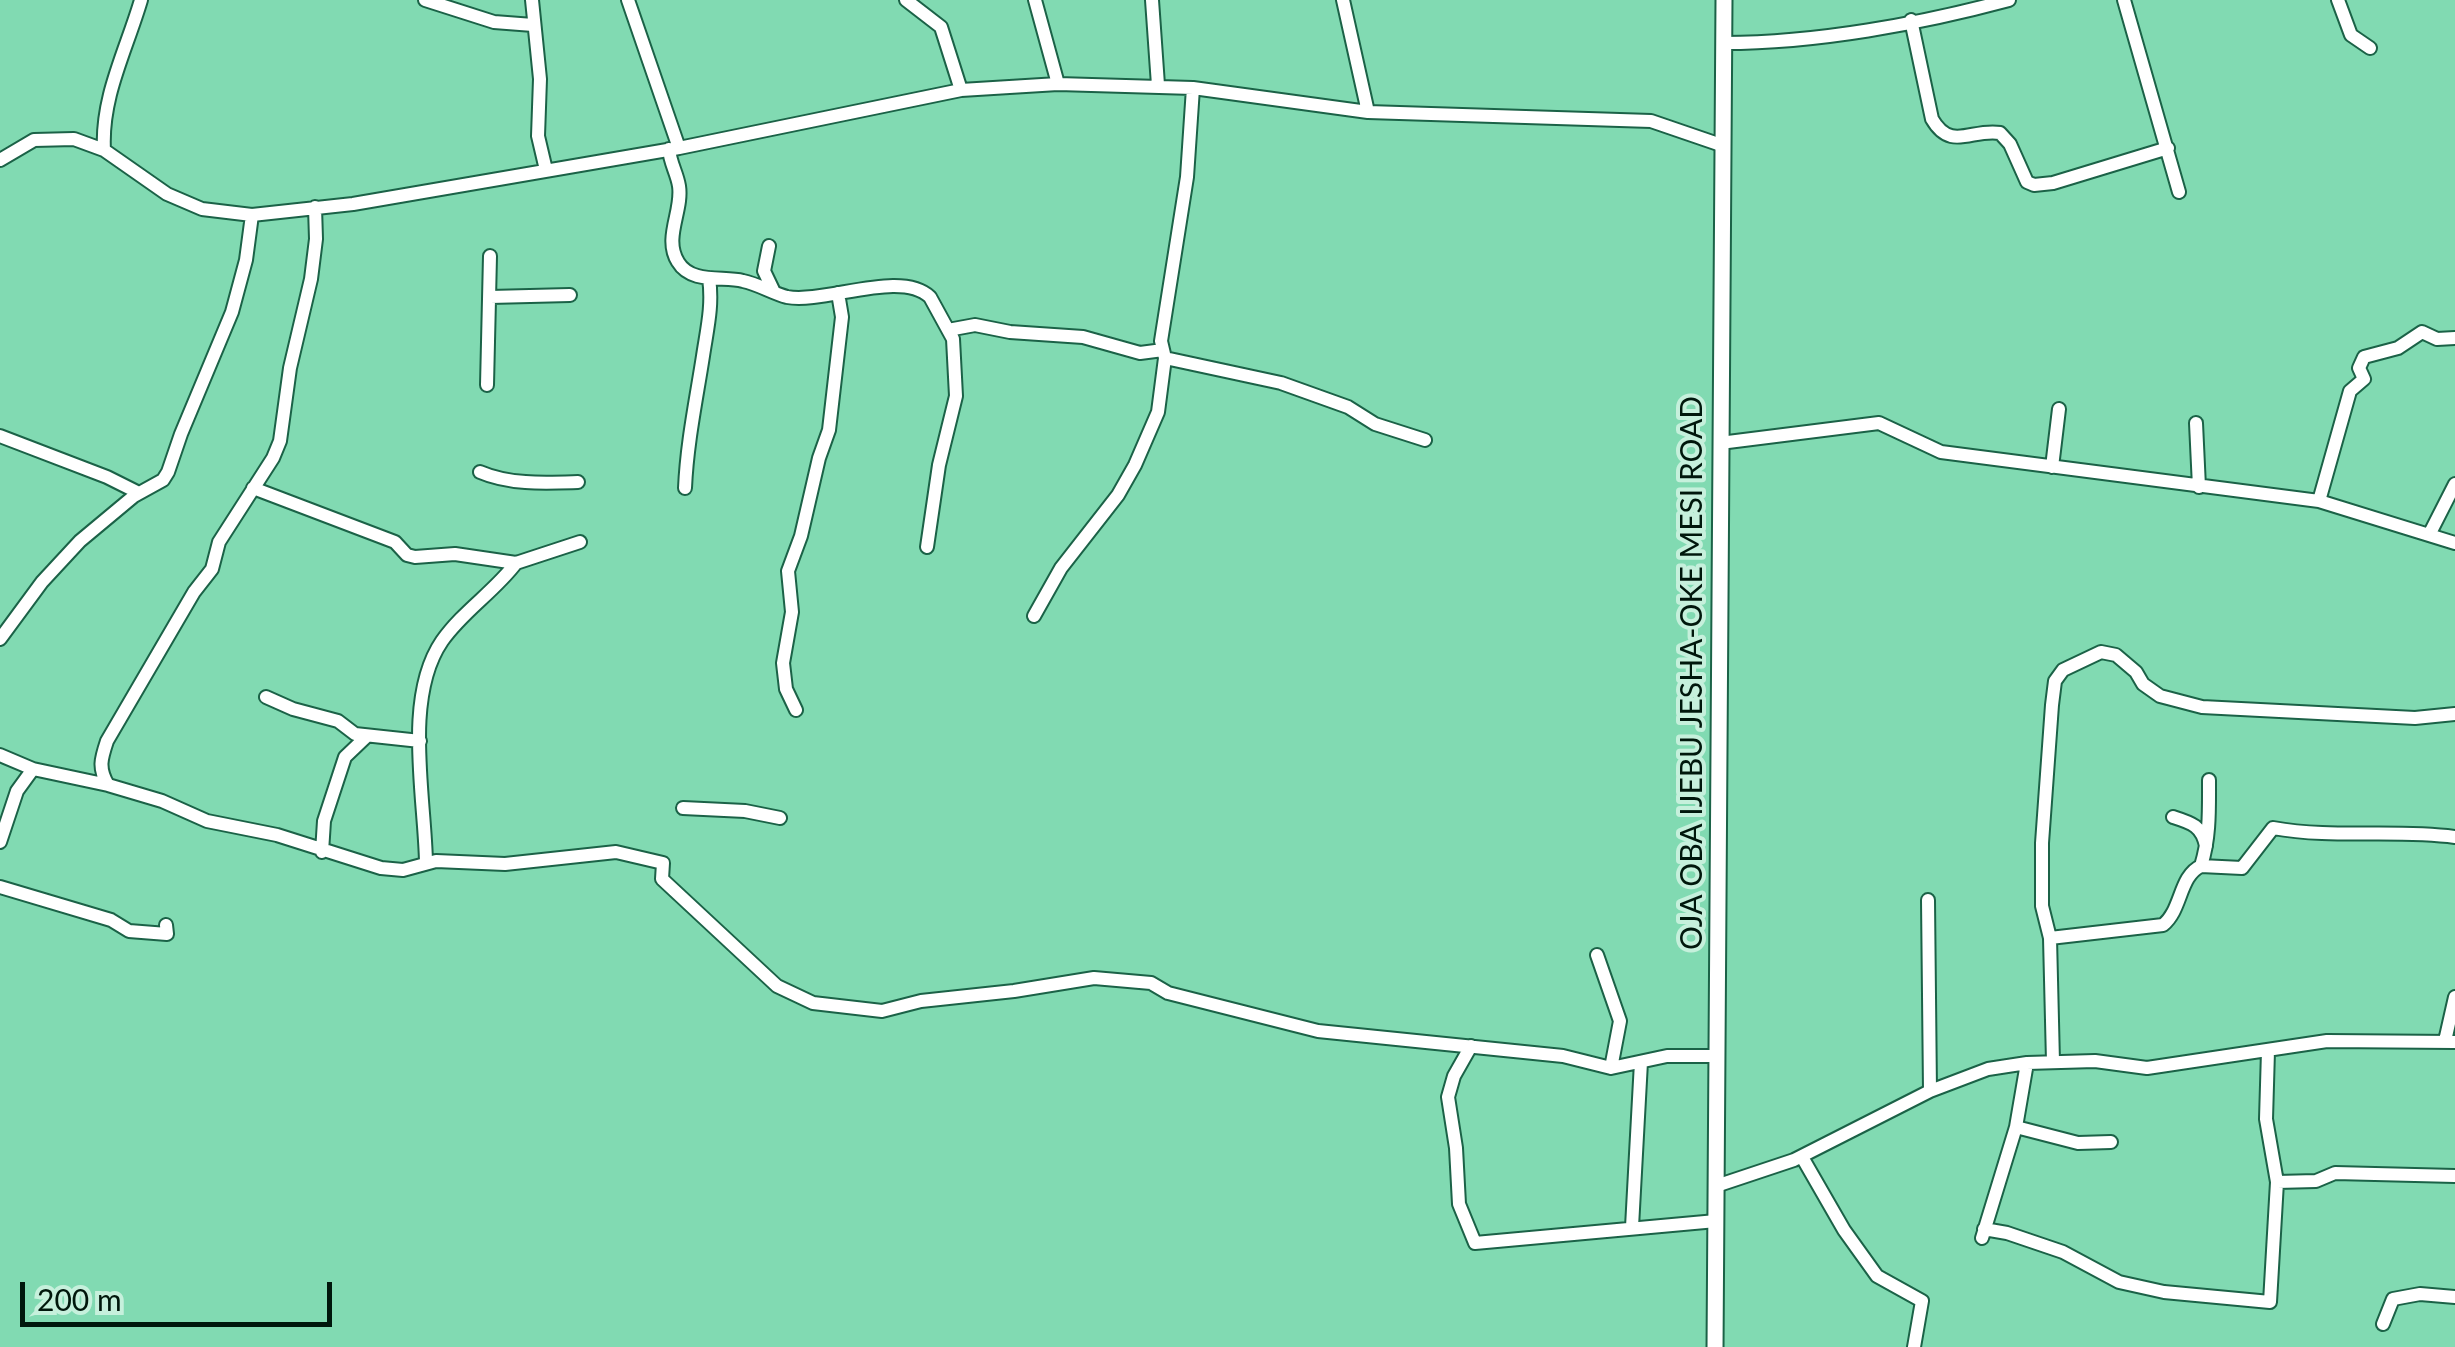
<!DOCTYPE html>
<html>
<head>
<meta charset="utf-8">
<style>
  body { margin:0 }
  #map { position:relative; width:2455px; height:1347px; overflow:hidden; background:#81dab2; font-family:Lato,sans-serif }
  canvas { display:block }
  .scale { position:absolute; left:20px; top:1282px; width:312px; height:45px; box-sizing:border-box; border:5px solid #00170c; border-top:0; padding-left:12px; font-size:30px; line-height:35px; white-space:nowrap; color:#00170c; -webkit-text-stroke:8px #c6f0dc; paint-order:stroke }
</style>
</head>
<body>
<div id="map">
<canvas width="2455" height="1347"></canvas>
<div class="scale">200 m</div>
</div>
<script>
const c = document.querySelector('canvas').getContext('2d');
c.lineJoin = 'round';
function strokePath(path, color, width, dash) { c.strokeStyle = color; c.lineWidth = width; c.lineCap = dash ? 'butt' : 'round'; c.setLineDash(dash || []); c.stroke(path); }
function write(font, color, halo, rows, align = 'center') {
  c.font = font + ' Lato,sans-serif'; c.lineWidth = 8; c.setLineDash([]); c.textBaseline = 'middle'; c.strokeStyle = halo; c.fillStyle = color; for (const [text, x, y, turn = 0] of rows) {
    c.save(); c.translate(x, y); c.rotate((+turn || 0) * Math.PI / 180); c.textAlign = isNaN(turn) ? turn : align; if (halo) c.strokeText(text, 0, 0); c.fillText(text, 0, 0); c.restore();
  }
}
const minor = new Path2D(`
  M 425,0 L 494,22 L 533,25
  M 532,0 L 540,79 L 538,136 L 546,170
  M 628,0 L 679,148
  M 906,0 L 941,27 L 961,90
  M 1035,0 L 1058,84
  M 1152,0 L 1158,85
  M 1343,0 L 1368,112
  M 2124,0 L 2179,192
  M 2338,0 L 2351,35 L 2370,48
  M 1911,20 L 1932,119 C 1951,152 1972,128 2000,133 L 2010,144 L 2027,182 L 2034,185 L 2053,183 L 2168,148
  M 1724,43 C 1816,43 1920,24 2009,0
  M 1193,88 L 1187,177 L 1161,341 L 1165,358 L 1281,383 L 1348,407 L 1375,424 L 1425,440
  M 669,149 C 670,163 677,173 679,186 C 683,211 663,238 678,262 C 691,284 723,276 743,281 C 758,284 772,293 787,297 C 825,304 901,269 930,297 L 953,339 L 956,396 L 939,465 L 927,547
  M 104,150 C 101,97 126,51 141,0
  M 0,160 L 34,140 L 74,139 L 104,150 L 167,194 L 202,209 L 252,215 L 353,204 L 679,148 L 961,90 L 1058,84 L 1193,88 L 1368,112 L 1651,121 L 1724,146
  M 315,207 L 316,239 L 311,279 L 290,368 L 280,441 L 273,458 L 219,542 L 212,569 L 194,592 L 107,741 C 101,759 98,768 108,785 L 162,801 L 207,821 L 277,835 L 381,868 L 403,870 L 436,861 L 505,864 L 616,852 L 663,863 L 662,879 L 777,986 L 813,1003 L 882,1011 L 921,1001 L 1014,991 L 1094,978 L 1151,983 L 1168,993 L 1318,1031 L 1563,1056 L 1611,1068 L 1667,1056 L 1717,1056
  M 769,246 L 764,271 L 774,292
  M 490,297 L 570,295
  M 948,330 L 975,325 L 1010,332 L 1083,337 L 1140,353 L 1163,350
  M 487,385 L 490,256
  M 2196,423 L 2199,487
  M 0,436 L 107,477 L 139,493
  M 1720,443 L 1879,423 L 1941,452 L 2319,501 L 2455,543
  M 2052,467 L 2059,409
  M 480,472 C 510,485 546,483 578,482
  M 253,488 L 395,542 L 407,555 L 415,557 L 455,554 L 516,563 L 580,542
  M 685,488 C 687,443 696,401 703,356 C 707,329 713,306 709,278
  M 2319,501 L 2350,391 L 2364,379 L 2359,368 L 2364,357 L 2398,348 L 2422,332 L 2437,339 L 2455,338
  M 2429,535 L 2455,484
  M 1034,616 L 1061,568 L 1118,495 L 1135,465 L 1158,412 L 1165,358
  M 0,639 L 42,582 L 80,541 L 134,496 L 163,480 L 168,472 L 181,434 L 232,312 L 246,260 L 252,215
  M 266,697 L 293,709 L 338,721 L 355,734 L 420,741
  M 796,710 L 786,689 L 783,663 L 792,612 L 788,571 L 801,536 L 819,458 L 829,430 L 842,317 L 838,293
  M 0,755 L 33,769 L 108,785
  M 683,808 L 745,811 L 780,818
  M 2173,817 C 2192,823 2202,826 2206,846
  M 0,842 L 17,791 L 33,769
  M 322,852 L 324,821 L 345,757 L 366,737
  M 426,863 C 425,797 403,698 442,641 C 463,611 494,592 516,563
  M 2201,866 L 2242,868 L 2273,828 C 2334,839 2394,829 2455,837
  M 0,887 L 111,920 L 129,931 L 167,934 L 166,925
  M 2050,938 L 2163,925 C 2182,910 2179,876 2201,866 C 2210,837 2209,810 2209,780
  M 1597,955 L 1620,1021 L 1611,1068
  M 2445,1041 L 2455,997
  M 1471,1046 L 1454,1076 L 1448,1097 L 1456,1148 L 1459,1204 L 1475,1243 L 1716,1221
  M 2053,1062 L 2050,938 L 2042,906 L 2042,843 L 2052,705 L 2055,681 L 2063,670 L 2101,652 L 2116,655 L 2136,672 L 2143,684 L 2160,696 L 2202,707 L 2415,718 L 2455,714
  M 1930,1091 L 1988,1069 L 2027,1063 L 2095,1061 L 2147,1068 L 2327,1041 L 2455,1042
  M 2016,1127 L 2078,1143 L 2111,1142
  M 1802,1157 L 1844,1230 L 1877,1276 L 1922,1301 L 1914,1347
  M 2277,1182 L 2316,1181 L 2335,1173 L 2455,1176
  M 1716,1186 L 1794,1160 L 1930,1091 L 1928,900
  M 1632,1227 L 1641,1062
  M 1984,1229 L 2007,1233 L 2063,1252 L 2119,1282 L 2164,1292 L 2270,1302 L 2277,1182 L 2266,1119 L 2268,1051
  M 1982,1238 L 2016,1127 L 2027,1063
  M 2383,1324 L 2393,1299 L 2420,1294 L 2455,1297`);
const major = new Path2D(`
  M 1715,1347 L 1724,0`);
const streetNames = [
  ["OJA OBA IJEBU JESHA-OKE MESI ROAD",1692,673,-90]
];
strokePath(minor, '#1b6247', 16);
strokePath(major, '#1b6247', 19);
strokePath(minor, '#fff', 12);
strokePath(major, '#fff', 15);
write('30px', '#00170c', '#c6f0dc', streetNames);
</script>
</body>
</html>
